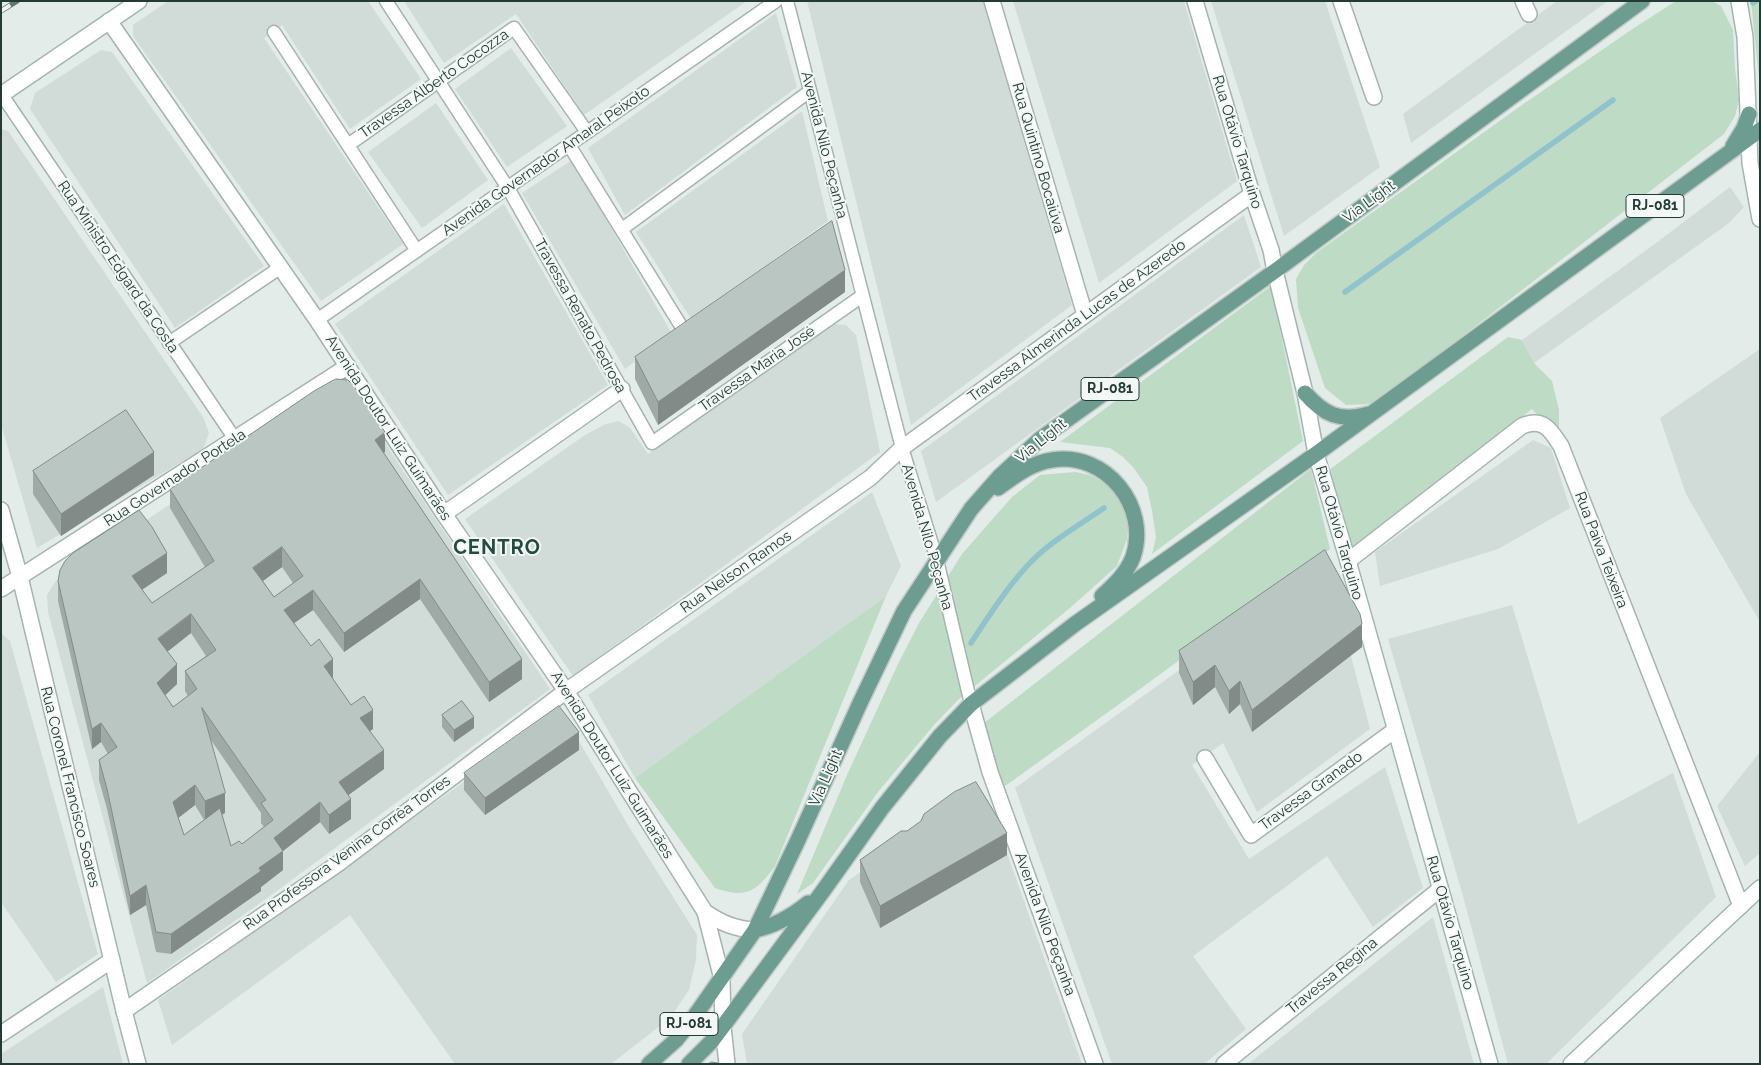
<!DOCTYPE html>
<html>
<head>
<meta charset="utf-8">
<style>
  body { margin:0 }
  #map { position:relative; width:1761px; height:1065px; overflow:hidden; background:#e3ece8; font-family:Raleway,sans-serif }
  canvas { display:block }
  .frame { position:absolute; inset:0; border:2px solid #243b35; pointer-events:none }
</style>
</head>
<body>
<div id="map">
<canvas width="1761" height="1065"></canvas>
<div class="frame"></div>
</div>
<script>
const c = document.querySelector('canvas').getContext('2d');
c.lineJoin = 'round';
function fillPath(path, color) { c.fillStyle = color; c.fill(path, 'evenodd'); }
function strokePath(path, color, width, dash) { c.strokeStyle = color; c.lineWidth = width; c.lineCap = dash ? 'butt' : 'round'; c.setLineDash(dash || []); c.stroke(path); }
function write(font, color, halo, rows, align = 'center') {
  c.font = font + ' Raleway,sans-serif'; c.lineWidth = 4; c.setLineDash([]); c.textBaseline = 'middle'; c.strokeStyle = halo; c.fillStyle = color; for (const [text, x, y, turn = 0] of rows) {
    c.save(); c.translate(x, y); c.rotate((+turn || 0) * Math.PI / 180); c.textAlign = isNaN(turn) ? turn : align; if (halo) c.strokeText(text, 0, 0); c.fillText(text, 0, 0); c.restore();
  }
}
const built = new Path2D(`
  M 168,1 L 368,1 L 421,79 L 350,129 L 282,25 L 264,38 L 403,244 L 321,301 L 133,36 L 133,25 Z
  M 404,1 L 747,1 L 584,115 L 516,14 L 444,63 Z
  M 807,1 L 983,1 L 1072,305 L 911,425 Z
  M 1013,1 L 1184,1 L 1237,181 L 1099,283 Z
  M 1211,1 L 1325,1 L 1380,167 L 1284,236 Z
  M 1557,1 L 1608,1 L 1411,143 L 1403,114 Z
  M 776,13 L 797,87 L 625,215 L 588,148 Z
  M 511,48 L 567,126 L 507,167 L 455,89 Z
  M 101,50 L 112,52 L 264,266 L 175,328 L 30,109 L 35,93 Z
  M 436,103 L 488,180 L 422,228 L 368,152 Z
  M 802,111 L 828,221 L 691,319 L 636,232 Z
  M 1,129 L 8,131 L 203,417 L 209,433 L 203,449 L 37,548 L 1,424 Z
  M 572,160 L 672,334 L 625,369 L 522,193 Z
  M 1730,187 L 1744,207 L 1729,223 L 1534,363 L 1522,340 L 1652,246 Z
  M 504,204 L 608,385 L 448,495 L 335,324 Z
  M 1244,215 L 1261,267 L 936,502 L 921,451 Z
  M 834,324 L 846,325 L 856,335 L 880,452 L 573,676 L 465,519 L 585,435 L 606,424 L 619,421 L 630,428 L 648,454 Z
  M 1760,349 L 1760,622 L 1686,494 L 1660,418 Z
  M 327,398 L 364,408 L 396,460 L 550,689 L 270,896 L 147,983 L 48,612 L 47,595 L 55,582 Z
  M 1533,440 L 1551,448 L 1570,508 L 1498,549 L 1380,586 L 1375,552 Z
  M 872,492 L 901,566 L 886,596 L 635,778 L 588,695 Z
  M 1327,564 L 1370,729 L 1257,812 L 1223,743 L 1192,765 L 1249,859 L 1385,767 L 1423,888 L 1373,927 L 1327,856 L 1193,956 L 1246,1029 L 1204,1064 L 1112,1064 L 1015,788 Z
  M 1512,605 L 1578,824 L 1673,773 L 1716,897 L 1546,1064 L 1508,1064 L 1463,896 L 1388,639 Z
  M 1,633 L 10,641 L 98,954 L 56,982 L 1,902 Z
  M 562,712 L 629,827 L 697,935 L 696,960 L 689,990 L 670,1018 L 611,1064 L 455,1064 L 350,915 L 172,1045 L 158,1000 Z
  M 1760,752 L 1760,853 L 1745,866 L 1717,806 Z
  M 977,792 L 988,800 L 1082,1064 L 747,1064 L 742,1034 L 849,880 Z
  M 1433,917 L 1474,1064 L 1248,1064 Z
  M 103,987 L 123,1064 L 1,1064 L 1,1054 Z`);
const green = new Path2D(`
  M 1676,1 L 1712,1 L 1721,6 L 1733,30 L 1735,68 L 1739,100 L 1735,116 L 1724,134 L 1398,386 L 1371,404 L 1346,405 L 1325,388 L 1298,308 L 1296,279 L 1304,265 L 1316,253 L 1519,107 L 1634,28 Z
  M 1751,1 L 1760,1 L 1760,88 Z
  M 1271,286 L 1303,441 L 1152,554 L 1156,537 L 1152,511 L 1147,487 L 1133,467 L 1123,457 L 1110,448 L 1060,442 Z
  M 1508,337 L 1522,340 L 1534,363 L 1552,381 L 1559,410 L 1559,438 L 1532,409 L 1351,552 L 1325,473 Z
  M 1311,469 L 1330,549 L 1136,692 L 1001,789 L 984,723 Z
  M 1075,472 L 1090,475 L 1109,485 L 1123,505 L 1128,526 L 1127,539 L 1117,566 L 1070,608 L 959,699 L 934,725 L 878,792 L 813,883 L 797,894 L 847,775 L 898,664 L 919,623 L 962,554 L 1012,497 L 1040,475 Z
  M 886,596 L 775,866 C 756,892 747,899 715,888 L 635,778 Z`);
const stream = new Path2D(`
  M 1753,3 L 1756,1
  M 1345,292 L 1613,100
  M 971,643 C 988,617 1006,589 1027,566 C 1049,542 1078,526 1104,508`);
const pedestrian = new Path2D(`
  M 386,1 L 508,188 L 652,443 L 862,296
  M 787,1 L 902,448 L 937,560 L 971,704
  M 274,32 L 417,251
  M 2,95 L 235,439
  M 348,145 L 514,28 L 587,132
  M 569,145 L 686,334
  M 622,229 L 810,91
  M 317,320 L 776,1
  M 169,343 L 281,267`);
const minor = new Path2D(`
  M 992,1 L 1085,315
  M 1195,1 L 1252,194 L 1271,250 L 1275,271
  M 1341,1 L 1374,97
  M 1523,1 L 1529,14
  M 109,21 L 317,320 L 444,514 L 566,691 L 705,912 L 722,979
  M 444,514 L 622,389
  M 1348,561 L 1522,426 C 1543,417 1551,430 1561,446 L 1741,906
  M 1,589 L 348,366
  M 1205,758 L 1251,835 L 1395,730
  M 705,912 C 721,923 735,929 755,930
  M 124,1011 L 339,863 L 566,691 L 870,478 L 902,448 L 1252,194
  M 1,1034 L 112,960
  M 1224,1064 L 1440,889`);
const tertiary = new Path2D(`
  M 1,510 L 20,577 L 124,1011 L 138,1064
  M 971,704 L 990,772 L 1095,1064
  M 722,979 L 723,1027 L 727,1064`);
const secondary = new Path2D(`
  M 1739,1 L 1745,37 L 1750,163 L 1760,219
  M 1,95 L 139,1
  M 1275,271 L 1305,393 L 1316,454 L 1348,561 L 1490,1064
  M 1571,1064 L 1760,888`);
const primary = new Path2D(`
  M 1733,146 L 1744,128 L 1749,114
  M 1305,393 C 1324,415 1340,422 1369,414
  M 998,488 C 1015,476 1031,463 1052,460 C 1106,451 1150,507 1133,557 C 1127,573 1114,585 1102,596
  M 755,930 C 775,926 792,916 808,903
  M 649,1064 L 676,1040 L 692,1020 L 755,930 L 798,840 L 860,703 L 904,611 L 971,509 L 1000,476 L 1040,439 L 1275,271 L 1642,1
  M 689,1064 L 712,1041 L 823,891 L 882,808 L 940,736 L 971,704 L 1075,624 L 1316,454 L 1760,130`);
const rail = new Path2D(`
  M 1,11 L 17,1`);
const wall = new Path2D(`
  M 845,292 L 658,425 L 635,379 L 635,357 Z
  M 385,452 L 383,453 L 522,679 L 489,702 L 420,599 L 344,652 L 313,610 L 294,623 L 351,705 L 373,729 L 370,731 L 384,769 L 348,795 L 351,819 L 329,834 L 320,822 L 283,851 L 283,870 L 261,887 L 261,891 L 171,954 L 156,952 L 146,905 L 130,915 L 107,809 L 99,780 L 99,760 L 108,754 L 101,742 L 92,749 L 58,601 L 58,581 L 167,573 L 142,590 L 152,603 L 205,567 L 170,508 L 170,489 ZM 282,567 L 293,583 L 274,597 L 263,581 ZM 191,633 L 206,656 L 185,671 L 185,691 L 188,696 L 173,707 L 165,695 L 177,684 L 167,652 ZM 211,740 L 261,813 L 261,823 L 264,827 L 242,844 L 231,846 L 222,815 L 225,813 ZM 195,805 L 204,820 L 184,835 L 178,818 Z
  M 33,471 L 154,475 L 61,536 L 33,494 Z
  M 1362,647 L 1252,732 L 1240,704 L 1229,714 L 1215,687 L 1193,705 L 1179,673 L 1179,651 Z
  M 442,715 L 474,728 L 454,742 L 442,727 Z
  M 579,750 L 485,815 L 464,790 L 464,773 Z
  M 1007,855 L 880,928 L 860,882 L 860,860 Z`);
const shadedWall = new Path2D(`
  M 845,270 L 845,292 L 658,425 L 658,402 Z
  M 385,432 L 385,452 L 375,460 L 375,440 Z
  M 154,452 L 154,475 L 61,536 L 61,514 Z
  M 282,547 L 282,567 L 253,588 L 253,568 Z
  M 167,553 L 167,573 L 132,596 L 132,576 Z
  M 420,579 L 420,599 L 344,652 L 344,633 Z
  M 313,590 L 313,610 L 284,630 L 284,610 Z
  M 191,614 L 191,633 L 158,659 L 158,639 Z
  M 1362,624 L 1362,647 L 1252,732 L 1252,710 Z
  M 333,659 L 333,678 L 324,686 L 324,666 Z
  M 522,659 L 522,679 L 489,702 L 489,682 Z
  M 177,664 L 177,684 L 157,703 L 157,683 Z
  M 1215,665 L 1215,687 L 1193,705 L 1193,682 Z
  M 1240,681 L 1240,704 L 1229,714 L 1229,691 Z
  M 373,710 L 373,729 L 360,738 L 360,718 Z
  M 474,717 L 474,728 L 454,742 L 454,730 Z
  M 101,723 L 101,742 L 92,749 L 92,729 Z
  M 579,732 L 579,750 L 485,815 L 485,798 Z
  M 384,750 L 384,769 L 339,802 L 339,782 Z
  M 195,785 L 195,805 L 173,822 L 173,802 Z
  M 225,793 L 225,813 L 205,821 L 205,801 Z
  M 351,799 L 351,819 L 329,834 L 329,815 Z
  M 320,802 L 320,822 L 283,851 L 283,870 L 261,887 L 261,891 L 171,954 L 171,934 L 259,868 L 274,838 Z
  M 1007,833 L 1007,855 L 880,928 L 880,906 Z
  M 146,885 L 146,905 L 130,915 L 130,896 Z`);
const building = new Path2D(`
  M 832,221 L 845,270 L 658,402 L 635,357 Z
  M 336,379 L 348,380 L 354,386 L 385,432 L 375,440 L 522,659 L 489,682 L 420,579 L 344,633 L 313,590 L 284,610 L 311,646 L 319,639 L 333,659 L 324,666 L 351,705 L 364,696 L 373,710 L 360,718 L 384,750 L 339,782 L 351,799 L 329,815 L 320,802 L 274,838 L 283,851 L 259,868 L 261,871 L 171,934 L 156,932 L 146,885 L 130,896 L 107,789 L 99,760 L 117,747 L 101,723 L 92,729 L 58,581 L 60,570 L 65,561 L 73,553 L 139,510 L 152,527 L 167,553 L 132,576 L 152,603 L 214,561 L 170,489 L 314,391 ZM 282,547 L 303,576 L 274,597 L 253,568 ZM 191,614 L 216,650 L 185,671 L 197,689 L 173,707 L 157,683 L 177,664 L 158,639 ZM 202,708 L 266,800 L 261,803 L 273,820 L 242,844 L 239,841 L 231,846 L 220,808 L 184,835 L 173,802 L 195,785 L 205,801 L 225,793 Z
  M 126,410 L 154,452 L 61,514 L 33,471 Z
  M 1325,550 L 1360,614 L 1362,624 L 1252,710 L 1240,681 L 1229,691 L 1215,665 L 1193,682 L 1179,651 Z
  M 462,701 L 474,717 L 454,730 L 442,715 Z
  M 559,706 L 579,732 L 485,798 L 464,773 Z
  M 976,782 L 1007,833 L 880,906 L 860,860 L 901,831 L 907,831 L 921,821 L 924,814 L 954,792 Z
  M 711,1062 L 718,1063 L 718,1064 L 709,1064 Z`);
const shields = [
  [1655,206,58],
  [1110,389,58],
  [689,1024,58]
];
const shieldNames = [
  ["RJ-081",1655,206],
  ["RJ-081",1110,389],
  ["RJ-081",689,1024]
];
const streetNames = [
  ["Travessa Alberto Cocozza",434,84,-35],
  ["Rua Otávio Tarquino",1237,142,73],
  ["Avenida Nilo Peçanha",824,145,76],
  ["Rua Quintino Bocaiúva",1038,158,74],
  ["Avenida Governador Amaral Peixoto",546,161,-35],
  ["Via Light",1369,202,-36],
  ["Rua Ministro Edgard da Costa",118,267,56],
  ["Travessa Renato Pedrosa",580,316,61],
  ["Travessa Almerinda Lucas de Azeredo",1077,321,-36],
  ["Travessa Maria José",757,369,-35],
  ["Avenida Doutor Luiz Guimarães",388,428,57],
  ["Via Light",1041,441,-39],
  ["Rua Governador Portela",175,478,-33],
  ["Rua Otávio Tarquino",1339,533,74],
  ["Avenida Nilo Peçanha",927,537,74],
  ["Rua Paiva Teixeira",1601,550,69],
  ["Rua Nelson Ramos",736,572,-35],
  ["Avenida Doutor Luiz Guimarães",612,765,58],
  ["Via Light",826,778,-66],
  ["Rua Coronel Francisco Soares",70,787,76],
  ["Travessa Granado",1311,791,-36],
  ["Rua Professora Venina Corrêa Torres",347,853,-36],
  ["Rua Otávio Tarquino",1450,923,74],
  ["Avenida Nilo Peçanha",1045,924,70],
  ["Travessa Regina",1332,976,-39]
];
const districtNames = [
  ["CENTRO",497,548]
];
fillPath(built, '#d1dbd7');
fillPath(green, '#bedbc6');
strokePath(stream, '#90c3cc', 5.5);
strokePath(pedestrian, '#a6b3af', 15);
strokePath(minor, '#a6b3af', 18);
strokePath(tertiary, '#a6b3af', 18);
strokePath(secondary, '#a2b6af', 18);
strokePath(primary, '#c2c8c6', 18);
strokePath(pedestrian, '#fff', 12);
strokePath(minor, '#fff', 15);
strokePath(tertiary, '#fff', 15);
strokePath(secondary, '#fff', 15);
strokePath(primary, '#6c9d90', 15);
strokePath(rail, '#5f7770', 5.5);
strokePath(rail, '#f3f8f6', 4, [11]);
fillPath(wall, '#9faaa6');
fillPath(shadedWall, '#828b87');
fillPath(building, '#b9c6c1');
strokePath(building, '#828b87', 1);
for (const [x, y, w] of shields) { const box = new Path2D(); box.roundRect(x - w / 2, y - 11.5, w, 23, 4); c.fillStyle = '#f3f8f6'; c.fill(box); strokePath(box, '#243b35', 1); }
write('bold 14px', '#243b35', null, shieldNames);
write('15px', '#243b35', '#f3f8f6', streetNames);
c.letterSpacing = '1px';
write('bold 20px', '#224c41', '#f3f8f6', districtNames);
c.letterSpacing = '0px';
</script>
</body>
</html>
